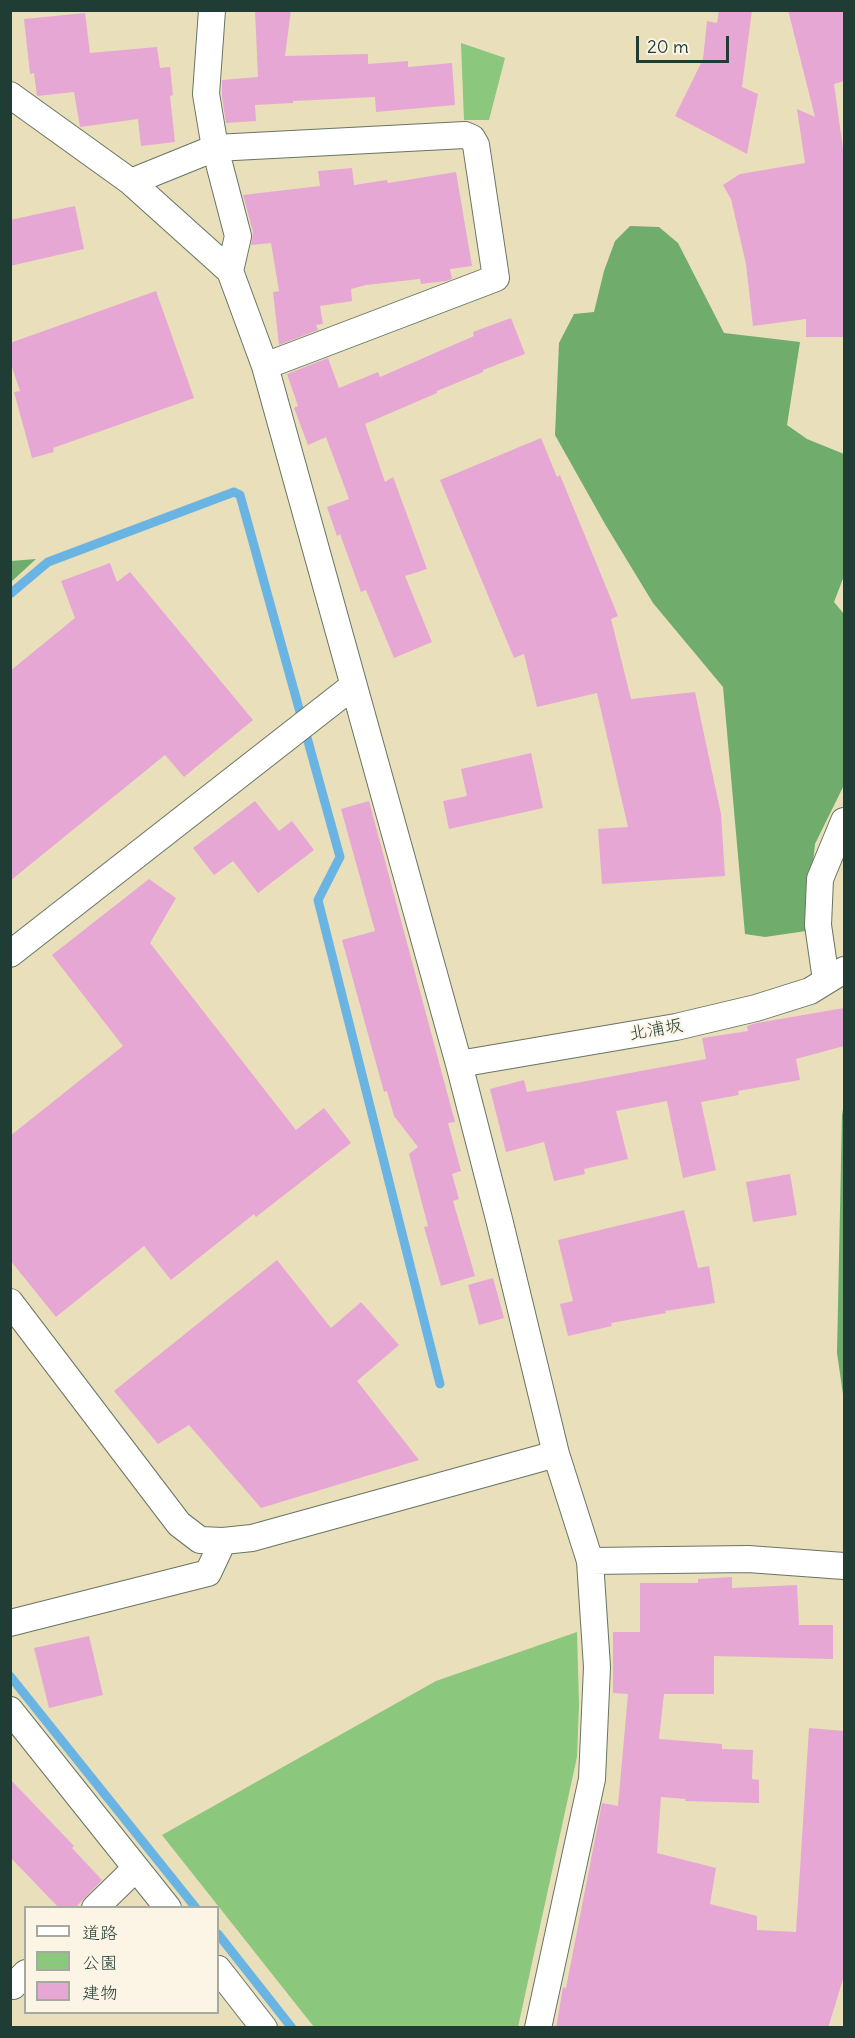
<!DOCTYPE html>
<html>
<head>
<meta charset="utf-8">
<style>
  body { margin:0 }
  #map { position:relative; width:855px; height:2038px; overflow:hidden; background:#e9dfba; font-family:Delius,"Klee One",sans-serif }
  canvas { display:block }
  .frame { position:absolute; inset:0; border:12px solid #1f3d34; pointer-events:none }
  .legend { position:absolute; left:24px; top:1906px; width:195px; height:108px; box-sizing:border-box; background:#fcf5e5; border:2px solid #a4ab9e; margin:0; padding:8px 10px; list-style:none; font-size:18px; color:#1f3d34 }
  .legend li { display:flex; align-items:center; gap:12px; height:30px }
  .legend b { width:30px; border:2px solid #a4ab9e }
  .scale { position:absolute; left:636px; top:36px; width:93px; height:27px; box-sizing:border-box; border:3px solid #1f3d34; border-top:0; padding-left:8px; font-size:18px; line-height:21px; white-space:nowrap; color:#1f3d34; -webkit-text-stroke:4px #fcf5e5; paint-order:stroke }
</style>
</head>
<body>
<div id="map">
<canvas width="855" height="2038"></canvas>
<div class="frame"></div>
<ul class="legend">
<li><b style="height:8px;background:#fff"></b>道路</li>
<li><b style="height:16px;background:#8bc77c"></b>公園</li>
<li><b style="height:16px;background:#e7a7d5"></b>建物</li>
</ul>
<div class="scale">20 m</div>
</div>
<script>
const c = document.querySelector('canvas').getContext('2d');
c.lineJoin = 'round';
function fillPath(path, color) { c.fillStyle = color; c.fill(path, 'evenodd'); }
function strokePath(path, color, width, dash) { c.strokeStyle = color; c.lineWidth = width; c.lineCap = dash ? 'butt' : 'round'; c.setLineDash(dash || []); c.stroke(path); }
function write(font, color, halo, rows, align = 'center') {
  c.font = font + ' Delius,"Klee One",sans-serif'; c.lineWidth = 4.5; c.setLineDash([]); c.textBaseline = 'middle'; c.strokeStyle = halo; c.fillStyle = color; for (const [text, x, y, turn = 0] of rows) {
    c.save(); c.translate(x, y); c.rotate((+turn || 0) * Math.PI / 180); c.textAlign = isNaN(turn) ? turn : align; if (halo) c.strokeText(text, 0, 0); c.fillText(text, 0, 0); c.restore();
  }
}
const green = new Path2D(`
  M 461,43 L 505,58 L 489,120 L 464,120 Z
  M 577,1632 L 579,1705 L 577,1757 L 518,2027 L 314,2027 L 162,1835 L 436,1681 Z`);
const forest = new Path2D(`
  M 630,226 L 659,227 L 678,243 L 724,333 L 800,342 L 787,425 L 807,439 L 844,454 L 844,576 L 834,602 L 844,614 L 844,785 L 815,844 L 806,931 L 765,937 L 745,934 L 723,687 L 653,603 L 605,524 L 555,435 L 559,343 L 574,314 L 594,312 L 604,271 L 615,241 Z
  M 36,559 L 11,582 L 11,561 Z
  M 844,1103 L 844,1401 L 837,1353 L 842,1115 Z`);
const stream = new Path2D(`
  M 10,594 L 48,562 L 234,492 L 240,495 L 340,857 L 318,900 L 440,1384
  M 10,1676 L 196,1908
  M 218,1934 L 292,2028`);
const building = new Path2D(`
  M 255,10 L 291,10 L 285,56 L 368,54 L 368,64 L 408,61 L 408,67 L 452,63 L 455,105 L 376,112 L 375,97 L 293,101 L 293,103 L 255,105 L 256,121 L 226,123 L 222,97 L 222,80 L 258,77 Z
  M 719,10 L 752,10 L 742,87 L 758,94 L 747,154 L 675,116 L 703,59 L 707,21 L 717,23 Z
  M 788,10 L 844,10 L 844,81 L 834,84 L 844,156 L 844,337 L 806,337 L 806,319 L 753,326 L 746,264 L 731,199 L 723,185 L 740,174 L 805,163 L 797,109 L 815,117 Z
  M 85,13 L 90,53 L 157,47 L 160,68 L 170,67 L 173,95 L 170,96 L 175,142 L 141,146 L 138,119 L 80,127 L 74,92 L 37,96 L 34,73 L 30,74 L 24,19 Z
  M 352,168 L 354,185 L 387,180 L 388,183 L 456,172 L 472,266 L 450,269 L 452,279 L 446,281 L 421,284 L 420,279 L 366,285 L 351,289 L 352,301 L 320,306 L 323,324 L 316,325 L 318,330 L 279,345 L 273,292 L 279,291 L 271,243 L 251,245 L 253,232 L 243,195 L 320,186 L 318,171 Z
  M 75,206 L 84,249 L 10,266 L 10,220 Z
  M 156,291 L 194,398 L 53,448 L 54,452 L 32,458 L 14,392 L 20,391 L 10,361 L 10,343 Z
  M 511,318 L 525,354 L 483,370 L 483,372 L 437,391 L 437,393 L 365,424 L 385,482 L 393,477 L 427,569 L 405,576 L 432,642 L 394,658 L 366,590 L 361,592 L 340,534 L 337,536 L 327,507 L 349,499 L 326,437 L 308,445 L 294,408 L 298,406 L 287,374 L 328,358 L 339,388 L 378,372 L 380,377 L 474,336 L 473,332 Z
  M 541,438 L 557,477 L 560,475 L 618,616 L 611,619 L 631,699 L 695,692 L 721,814 L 725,876 L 602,884 L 598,829 L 628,827 L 597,693 L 537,707 L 524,654 L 514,658 L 440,480 Z
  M 110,563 L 117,582 L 130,572 L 253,720 L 184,777 L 165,755 L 10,881 L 10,671 L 75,618 L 61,581 Z
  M 531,753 L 543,808 L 449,829 L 443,801 L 467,796 L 461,769 Z
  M 255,801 L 279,831 L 292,821 L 314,850 L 258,893 L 233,861 L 214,875 L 193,848 Z
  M 369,801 L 455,1122 L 448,1123 L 461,1171 L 452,1174 L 459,1199 L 453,1201 L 475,1276 L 441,1286 L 424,1227 L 428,1226 L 409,1154 L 418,1147 L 394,1116 L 387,1091 L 384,1092 L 342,940 L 375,931 L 341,809 Z
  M 149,879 L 176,898 L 150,943 L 296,1130 L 324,1108 L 351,1143 L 256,1217 L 254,1214 L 171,1280 L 144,1246 L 56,1317 L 10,1260 L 10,1136 L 123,1046 L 52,955 Z
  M 844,1008 L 844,1046 L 796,1059 L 800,1080 L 738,1091 L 739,1095 L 701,1102 L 716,1170 L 683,1178 L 667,1101 L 616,1111 L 628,1159 L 584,1169 L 585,1174 L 554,1181 L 544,1142 L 506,1152 L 490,1089 L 524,1080 L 527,1092 L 706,1059 L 702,1038 L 748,1031 L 747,1026 L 757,1023 Z
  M 790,1174 L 797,1215 L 753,1222 L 746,1182 Z
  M 684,1210 L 698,1268 L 709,1266 L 715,1303 L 665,1311 L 666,1313 L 611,1323 L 612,1326 L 568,1336 L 560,1304 L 573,1301 L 558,1240 Z
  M 277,1260 L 331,1328 L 361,1302 L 399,1345 L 357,1381 L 419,1460 L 261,1508 L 189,1425 L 158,1444 L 114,1391 Z
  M 493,1278 L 504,1318 L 479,1325 L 468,1285 Z
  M 732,1577 L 732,1588 L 797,1585 L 799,1625 L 833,1625 L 833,1659 L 714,1656 L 714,1694 L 664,1694 L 659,1739 L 722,1744 L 722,1749 L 753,1750 L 752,1779 L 759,1780 L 759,1803 L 685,1801 L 686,1799 L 661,1797 L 657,1853 L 716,1868 L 710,1904 L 757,1916 L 757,1930 L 796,1932 L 809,1728 L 844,1731 L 844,1976 L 828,2028 L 556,2028 L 563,1987 L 566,1988 L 602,1803 L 618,1806 L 628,1694 L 613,1693 L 613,1632 L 640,1632 L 640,1583 L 698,1583 L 698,1579 Z
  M 89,1636 L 103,1695 L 49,1708 L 34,1648 Z
  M 10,1779 L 74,1846 L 72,1848 L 102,1880 L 75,1908 L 59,1908 L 10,1857 Z`);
const street = new Path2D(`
  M 212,10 L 206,94 L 215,148 L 238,236 L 230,271
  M 10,95 L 131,182 L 230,271 L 265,366 L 459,1064 L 499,1219 L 556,1454 L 590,1561 L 597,1667 L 592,1779 L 538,2028
  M 131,182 L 215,148 L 465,135 L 472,138 L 476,145 L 496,278 L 265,366
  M 10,954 L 353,686
  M 826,980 L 818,925 L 820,879 L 844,821
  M 459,1064 L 676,1027 L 756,1008 L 810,991 L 844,970
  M 10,1302 L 179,1524 L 200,1540 L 223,1541 L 252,1538 L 556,1454
  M 590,1561 L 748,1559 L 844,1566
  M 10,1623 L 208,1573 L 223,1541
  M 10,1710 L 168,1908
  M 95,1908 L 136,1868
  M 218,1969 L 264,2028
  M 13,1986 L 26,1973`);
const streetNames = [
  ["北浦坂",656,1030,-10]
];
fillPath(green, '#8bc77c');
fillPath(forest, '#70ac6c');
strokePath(stream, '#69b4e2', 9);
fillPath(building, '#e7a7d5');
strokePath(street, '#667663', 28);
strokePath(street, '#fff', 26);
write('18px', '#1f3d34', '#fcf5e5', streetNames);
</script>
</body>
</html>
